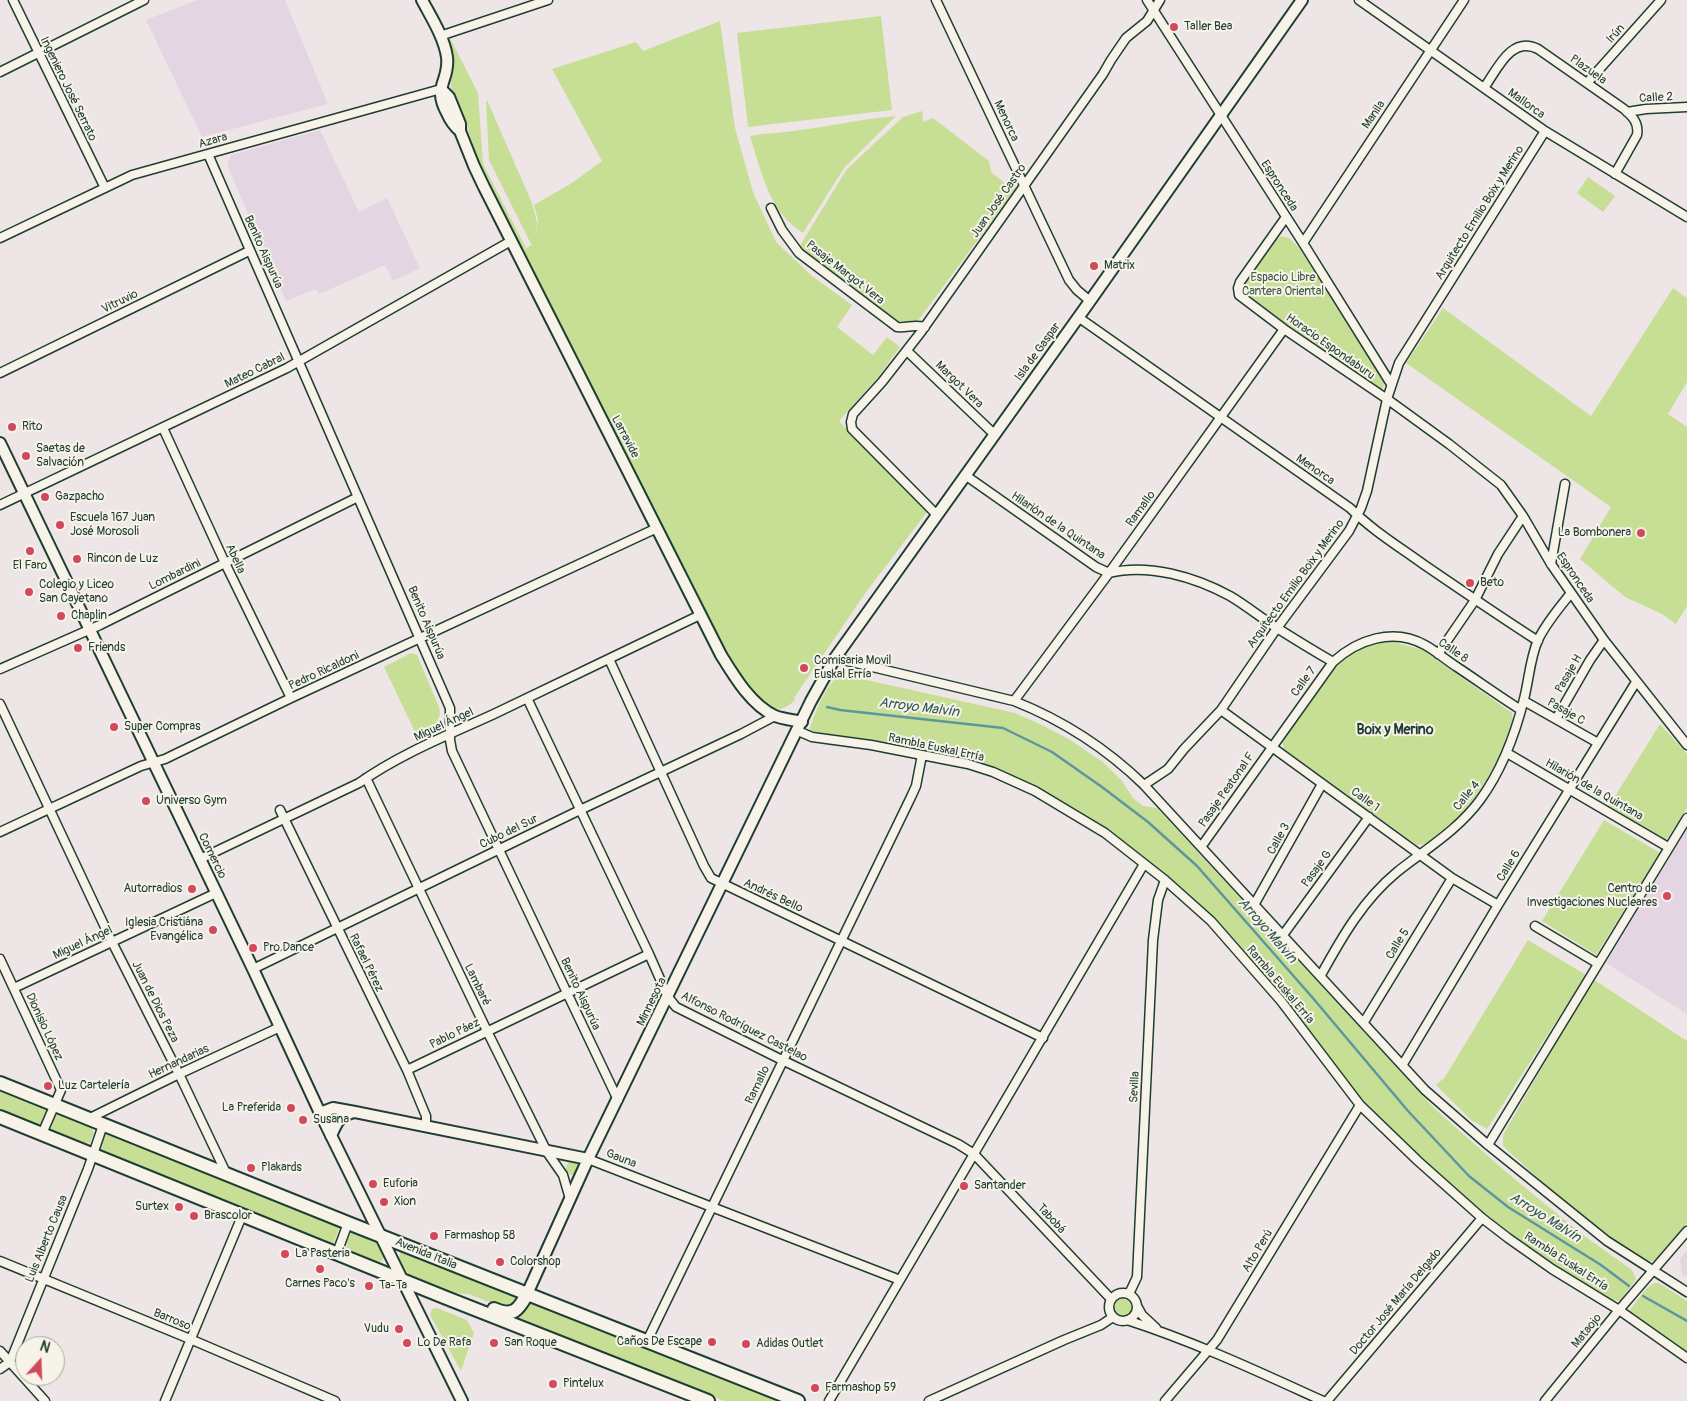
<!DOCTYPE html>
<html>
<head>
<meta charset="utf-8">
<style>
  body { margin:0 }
  #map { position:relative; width:1687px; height:1401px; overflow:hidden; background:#eee5e6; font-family:Pangolin,sans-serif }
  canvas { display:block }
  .north { position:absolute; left:15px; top:1336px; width:50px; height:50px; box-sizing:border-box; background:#f7f3e8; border:1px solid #a1aaa0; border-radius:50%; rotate:20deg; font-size:14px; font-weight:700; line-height:20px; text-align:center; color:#1f3d34 }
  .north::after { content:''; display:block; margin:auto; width:18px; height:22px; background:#d1495b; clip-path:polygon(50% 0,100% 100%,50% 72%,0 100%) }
</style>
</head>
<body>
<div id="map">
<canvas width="1687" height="1401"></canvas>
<div class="north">N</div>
</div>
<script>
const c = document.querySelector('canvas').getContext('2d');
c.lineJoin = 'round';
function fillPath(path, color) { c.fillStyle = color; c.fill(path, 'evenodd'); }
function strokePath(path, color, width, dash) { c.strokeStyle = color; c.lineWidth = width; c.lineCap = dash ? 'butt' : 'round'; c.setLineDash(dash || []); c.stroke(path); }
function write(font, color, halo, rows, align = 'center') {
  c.font = font + ' Pangolin,sans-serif'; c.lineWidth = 4; c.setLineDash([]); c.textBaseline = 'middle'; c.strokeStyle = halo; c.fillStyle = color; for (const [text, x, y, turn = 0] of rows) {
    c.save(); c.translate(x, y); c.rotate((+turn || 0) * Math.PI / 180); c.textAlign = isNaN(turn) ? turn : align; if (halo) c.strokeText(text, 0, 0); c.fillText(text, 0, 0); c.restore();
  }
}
const built = new Path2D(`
  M 197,0 L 285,0 L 328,104 L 202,137 L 146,20 Z
  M 320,130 L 359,212 L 387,198 L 420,268 L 393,281 L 385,265 L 319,294 L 316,289 L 286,301 L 227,165 L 231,155 Z
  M 1687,829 L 1687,1014 L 1606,963 Z
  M 1687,1250 L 1687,1277 L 1682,1274 L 1680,1259 Z`);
const green = new Path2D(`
  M 881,16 L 892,110 L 748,127 L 737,33 Z
  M 720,21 L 735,128 L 753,192 L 776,242 L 812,276 L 852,305 L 837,327 L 873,355 L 887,337 L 900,347 L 879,376 L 839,421 L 927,512 L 866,592 L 794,698 L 795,700 C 790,705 782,711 774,709 C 756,705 728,655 718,638 L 522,251 L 533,244 L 531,244 L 489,160 L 486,102 L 487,100 L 532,203 L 537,222 L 536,235 L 538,220 L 534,205 L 572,183 L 602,161 L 552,69 L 636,42 L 643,51 Z
  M 449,40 L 451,40 L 478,93 L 483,164 L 526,248 L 522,250 L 485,178 L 462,114 L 452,95 L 451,84 L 453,58 Z
  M 922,111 L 923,122 L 933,118 L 989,161 L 991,172 L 1006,184 L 1017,187 L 917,322 L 896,321 L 799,247 L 847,169 L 903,117 Z
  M 896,116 L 844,168 L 803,233 C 769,212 761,171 750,136 C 765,133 779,133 793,131 C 827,127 861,119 896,116 Z
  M 1588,177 L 1615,196 L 1603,212 L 1577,193 Z
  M 1281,236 L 1289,238 L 1300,249 L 1384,382 L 1383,389 L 1380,390 L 1344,367 L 1246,298 L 1243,293 L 1244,284 L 1274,241 Z
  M 1673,288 L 1687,298 L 1687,382 L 1668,414 L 1687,427 L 1687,606 L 1676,624 L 1662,614 L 1625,597 L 1580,559 L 1611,507 L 1406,363 L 1443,308 L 1591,416 Z
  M 1393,642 L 1423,650 L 1512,713 C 1513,723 1509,730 1506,739 C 1492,776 1470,809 1440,833 C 1431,840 1428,845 1417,845 L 1284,749 L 1282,741 L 1338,665 C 1353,649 1371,643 1393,642 Z
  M 411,653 L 417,655 L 439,707 L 440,714 L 436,727 L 418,738 L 384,667 Z
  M 840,674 L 1015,713 L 1042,725 L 1072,741 L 1104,763 L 1122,781 L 1133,798 L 1143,806 L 1157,808 L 1435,1109 L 1506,1172 L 1583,1235 L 1632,1270 L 1636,1279 L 1620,1301 L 1613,1300 C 1517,1244 1434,1178 1359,1097 C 1335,1071 1317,1039 1295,1012 C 1228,930 1163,862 1072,807 C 1039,787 1004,770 967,760 L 810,731 L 810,728 C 816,710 825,686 840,674 Z
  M 1660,724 L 1687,754 L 1687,808 L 1666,840 L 1609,806 Z
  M 1604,820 L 1660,853 L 1596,955 L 1542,921 Z
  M 1528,940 L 1586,975 L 1487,1129 L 1471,1120 L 1436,1085 L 1445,1077 Z
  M 1593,979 L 1687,1041 L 1687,1223 L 1654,1261 L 1645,1262 L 1581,1218 L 1503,1146 L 1503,1135 Z
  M 0,1091 L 46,1109 L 47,1114 L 42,1125 L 38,1126 L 0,1111 Z
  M 58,1114 L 92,1128 L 94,1133 L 90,1143 L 83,1144 L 51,1130 L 54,1118 Z
  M 106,1134 L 340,1225 L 334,1243 L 332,1245 L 102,1152 L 99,1148 C 99,1143 102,1136 106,1134 Z
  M566 1168a7 7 0 1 1 14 0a7 7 0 1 1-14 0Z
  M 352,1231 L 375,1240 L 384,1257 L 382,1261 C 376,1264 348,1254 347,1247 C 346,1242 350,1235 352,1231 Z
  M 404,1252 L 513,1294 L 517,1298 L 516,1303 L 509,1307 L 500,1306 L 468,1294 L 453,1293 L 412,1277 L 406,1272 L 399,1259 L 400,1253 Z
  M 1654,1283 L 1659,1283 L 1687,1301 L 1687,1354 L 1637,1318 L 1629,1311 L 1646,1289 Z
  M1113 1306a10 10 0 1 1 20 0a10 10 0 1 1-20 0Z
  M 530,1302 L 533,1303 L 782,1401 L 724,1401 L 510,1315 Z
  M 437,1308 L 467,1320 L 474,1333 L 461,1371 L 430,1315 L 432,1309 Z`);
const stream = new Path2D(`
  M 827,707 L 840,710 L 1003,728 L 1052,752 L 1102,787 L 1148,822 L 1197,866 L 1312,997 L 1408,1111 L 1469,1176 L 1508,1207 L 1601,1265 L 1629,1286
  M 1643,1296 L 1687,1321`);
const minor = new Path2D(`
  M 13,0 L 105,188
  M 936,0 L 1069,280 L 1077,290 L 1090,301
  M 1147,0 L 1303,243 L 1391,384
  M 1359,0 L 1545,131 L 1687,217
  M 440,36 L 548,0
  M 0,72 L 144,0
  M 1587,83 L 1661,0
  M 1484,88 C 1497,70 1511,35 1538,49 L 1624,109 C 1633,117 1639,123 1637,135 L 1615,174
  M 1627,112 L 1646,109 L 1687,107
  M 208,154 L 450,708 L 450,740 L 452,751 L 618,1100
  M 771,208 L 782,230 L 799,253 L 897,327 C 908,328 913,324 925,327
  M 1286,217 L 1240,282 L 1238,288 L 1239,295 L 1284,329 L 1387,399 L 1449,444 L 1501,485 L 1523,516 L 1551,564 L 1604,640 L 1687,745
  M 0,238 L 132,175 L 441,89
  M 1303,243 L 1464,0
  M 1078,317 L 1350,508 C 1372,530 1398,546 1423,564 C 1461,590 1499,616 1538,641
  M 907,351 L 994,434
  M 0,373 L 249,251
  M 163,428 L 225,563 L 291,698
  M 965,475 L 1096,567 L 1109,573 C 1148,563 1195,577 1230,596 C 1247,606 1261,618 1277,628 C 1296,640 1314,651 1333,662
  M 0,505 L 287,368 L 511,241
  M 937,515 L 852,429 L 851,422 L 853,414 L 882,382 L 921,332 L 1103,74 L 1111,60 L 1126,38 L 1147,21 L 1160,0
  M 1551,564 L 1565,484
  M 1438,654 L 1475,600 L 1498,554 L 1523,516
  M 835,658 L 1014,701 C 1062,720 1107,749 1144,785 L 1425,1090 L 1488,1145 L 1607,1241 L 1687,1292
  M 609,659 L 704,866 L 711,878 L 1043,1038
  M 0,669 L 100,625 L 358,497
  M 527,698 L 649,954 L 668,997 L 676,1007 L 782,1060 L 958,1144 L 974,1154 L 1111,1299
  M 1014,701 L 1109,573 L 1284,329
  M 1524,701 L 1598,743
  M 0,704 L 112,942 L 179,1074 L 227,1175
  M 1221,710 L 1452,878 L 1498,905
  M 1556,719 L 1590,660 L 1604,640
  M 798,731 L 812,737 L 871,745 L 968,764 L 993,772 L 1035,791 L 1105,833 L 1165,880 L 1211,921 L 1281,1001 L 1360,1105 L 1418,1161 L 1482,1218 L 1508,1238 L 1552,1269 L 1619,1310 L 1687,1358
  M 1507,753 L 1668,847
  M 366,778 L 487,1031 L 547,1152 L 563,1175 L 570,1199
  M 1144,785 L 1168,769 L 1184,749 L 1221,710 L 1277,628 L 1349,531 L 1361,508 L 1367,491 L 1387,399 L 1399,363 L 1545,131
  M 280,810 L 407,1070 L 426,1116 L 426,1127
  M 0,832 L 141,766 L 165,759 L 291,698 L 657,528
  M 1201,847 L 1333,662 C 1357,640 1393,627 1425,645 C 1436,651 1446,660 1457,667 C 1478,681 1499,696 1521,710
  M 200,859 L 359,783 C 400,754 448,735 494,714 C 563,681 631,648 700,615
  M 1254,905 L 1322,784
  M 1535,926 L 1597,963
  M 1283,935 L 1369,817
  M 0,959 L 61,1090 L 42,1134
  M 253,969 L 580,810 L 741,734 L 775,716
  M 1321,975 C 1342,937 1363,900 1397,872 C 1426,849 1458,830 1480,800 C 1502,770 1515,735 1524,699 C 1529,680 1530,658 1538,640 C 1546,623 1559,608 1571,593
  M 14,988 L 216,893
  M 1364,1022 L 1452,878
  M 1403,1064 L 1498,905 L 1636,682
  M 407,1070 L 649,954
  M 88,1119 L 179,1074 L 280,1027
  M 1488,1145 L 1687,818
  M 588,1159 L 900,1280
  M 337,1253 L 348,1223
  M 0,1261 L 190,1339 L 335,1401
  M1109 1307a14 14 0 1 1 28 0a14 14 0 1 1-28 0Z
  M 1129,1294 L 1137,1277 L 1153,940 L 1158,900 L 1165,880
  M 1137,1306 L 1142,1315 L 1156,1328
  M 1127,1320 C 1195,1342 1259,1372 1323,1401
  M 647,1341 L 911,797 L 916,786 L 922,755
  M 0,1351 L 45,1401
  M 0,1369 L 10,1362 L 88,1169 L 103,1125
  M 165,1401 L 242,1216
  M 829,1401 L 1144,864
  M 929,1401 L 1064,1340 L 1101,1325 L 1113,1317
  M 1165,1401 L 1217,1340 L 1360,1105
  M 1327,1401 L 1482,1218
  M 1545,1401 L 1619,1310 L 1687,1231`);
const tertiary = new Path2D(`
  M 422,0 C 431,17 444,37 447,57 C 450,81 432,86 447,113 C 450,120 454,126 460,131
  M 441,89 L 449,97 L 460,124 L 460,131 L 474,166 L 484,187 L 721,655 C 734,676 751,705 775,716 C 783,719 793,720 802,722
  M 0,443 L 253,969 L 320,1113 L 462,1401
  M 320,1113 L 333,1108 L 355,1112 L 588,1159
  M 331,1136 C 337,1122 339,1116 354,1112
  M 527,1294 L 588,1159 L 811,701 L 835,658 L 1090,301 L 1302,0`);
const primary = new Path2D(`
  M 0,1083 L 348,1223 L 798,1401
  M 0,1117 L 444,1297 L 708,1401
  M 494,1309 C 513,1317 518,1311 527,1294`);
const markers = [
  [1174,27,5,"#d1495b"],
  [1094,266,5,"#d1495b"],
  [12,427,5,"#d1495b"],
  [26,456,5,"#d1495b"],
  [45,497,5,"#d1495b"],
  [60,525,5,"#d1495b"],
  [1641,533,5,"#d1495b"],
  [30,551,5,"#d1495b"],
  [77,559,5,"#d1495b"],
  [1470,583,5,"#d1495b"],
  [29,592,5,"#d1495b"],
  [61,616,5,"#d1495b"],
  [78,648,5,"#d1495b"],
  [804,668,5,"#d1495b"],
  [114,727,5,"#d1495b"],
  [146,801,5,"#d1495b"],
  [192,889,5,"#d1495b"],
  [1667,896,5,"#d1495b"],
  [213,930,5,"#d1495b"],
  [253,948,5,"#d1495b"],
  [48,1086,5,"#d1495b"],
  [291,1108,5,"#d1495b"],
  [303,1120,5,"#d1495b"],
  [251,1168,5,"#d1495b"],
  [373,1184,5,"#d1495b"],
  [964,1186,5,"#d1495b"],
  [384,1202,5,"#d1495b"],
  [179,1207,5,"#d1495b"],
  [194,1216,5,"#d1495b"],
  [434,1236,5,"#d1495b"],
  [285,1254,5,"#d1495b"],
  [500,1262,5,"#d1495b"],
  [320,1269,5,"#d1495b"],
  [369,1286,5,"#d1495b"],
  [399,1329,5,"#d1495b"],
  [712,1342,5,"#d1495b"],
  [407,1343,5,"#d1495b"],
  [494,1343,5,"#d1495b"],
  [746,1344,5,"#d1495b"],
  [553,1384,5,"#d1495b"],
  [815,1388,5,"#d1495b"]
];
const poiNames = [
  ["Taller Bea",1184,27],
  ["Matrix",1104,266],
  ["Rito",22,427],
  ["Saetas de",36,449],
  ["Salvación",36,463],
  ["Gazpacho",55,497],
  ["Escuela 167 Juan",70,518],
  ["José Morosoli",70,532],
  ["La Bombonera",1631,533,"right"],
  ["Rincon de Luz",87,559],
  ["El Faro",30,566,"center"],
  ["Beto",1480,583],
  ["Colegio y Liceo",39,585],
  ["San Cayetano",39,599],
  ["Chaplin",71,616],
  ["Friends",88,648],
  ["Comisaria Movil",814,661],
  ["Euskal Erría",814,675],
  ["Super Compras",124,727],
  ["Universo Gym",156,801],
  ["Autorradios",182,889,"right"],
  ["Centro de",1657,889,"right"],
  ["Investigaciones Nucleares",1657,903,"right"],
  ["Iglesia Cristiána",203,923,"right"],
  ["Evangélica",203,937,"right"],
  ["Pro Dance",263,948],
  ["Luz Cartelería",58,1086],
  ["La Preferida",281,1108,"right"],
  ["Susana",313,1120],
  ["Plakards",261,1168],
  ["Euforia",383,1184],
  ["Santander",974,1186],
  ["Xion",394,1202],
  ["Surtex",169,1207,"right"],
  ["Brascolor",204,1216],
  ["Farmashop 58",444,1236],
  ["La Pasteria",295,1254],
  ["Colorshop",510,1262],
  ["Carnes Paco's",320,1284,"center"],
  ["Ta-Ta",379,1286],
  ["Vudu",389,1329,"right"],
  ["Caños De Escape",702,1342,"right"],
  ["Lo De Rafa",417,1343],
  ["San Roque",504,1343],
  ["Adidas Outlet",756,1344],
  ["Pintelux",563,1384],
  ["Farmashop 59",825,1388]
];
const streetNames = [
  ["Irún",1616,34,-48],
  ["Plazuela",1588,70,35],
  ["Ingeniero José Serrato",68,89,64],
  ["Calle 2",1656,98,-3],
  ["Mallorca",1526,104,35],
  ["Manila",1374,115,-56],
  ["Menorca",1006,121,65],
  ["Azara",213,141,-16],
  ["Espronceda",1279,186,57],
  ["Juan José Castro",999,201,-55],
  ["Arquitecto Emilio Boix y Merino",1480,213,-58],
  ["Benito Aispurúa",263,252,66],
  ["Pasaje Margot Vera",845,273,38],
  ["Vitruvio",120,302,-26],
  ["Horacio Espondaburu",1330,347,35],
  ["Isla de Gaspar",1038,352,-54],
  ["Mateo Cabral",255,371,-26],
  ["Margot Vera",959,385,44],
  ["Larravide",625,437,62],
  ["Menorca",1315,470,35],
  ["Ramallo",1141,509,-54],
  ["Hilarión de la Quintana",1058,526,34],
  ["Abella",235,559,65],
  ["Lombardini",175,575,-26],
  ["Espronceda",1575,578,56],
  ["Arquitecto Emilio Boix y Merino",1296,584,-54],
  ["Benito Aispurúa",426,623,67],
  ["Calle 8",1453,651,34],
  ["Pedro Ricaldoni",324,671,-25],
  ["Pasaje H",1569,674,-60],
  ["Calle 7",1304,682,-54],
  ["Pasaje C",1566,712,30],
  ["Miguel Ángel",444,725,-25],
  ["Rambla Euskal Erría",936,748,12],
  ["Pasaje Peatonal F",1227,790,-55],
  ["Hilarión de la Quintana",1594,790,30],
  ["Calle 4",1467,796,-51],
  ["Calle 1",1365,800,36],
  ["Cubo del Sur",509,832,-26],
  ["Calle 3",1279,839,-61],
  ["Comercio",212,856,64],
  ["Calle 6",1509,866,-59],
  ["Pasaje G",1317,869,-54],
  ["Andrés Bello",773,896,25],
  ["Miguel Ángel",83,943,-25],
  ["Calle 5",1398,944,-59],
  ["Rafael Pérez",366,963,64],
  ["Lambaré",477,985,64],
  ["Rambla Euskal Erría",1280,985,50],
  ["Benito Aispurúa",580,994,65],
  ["Juan de Dios Peza",155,1002,63],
  ["Minnesota",652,1002,-64],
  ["Dionisio López",44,1027,65],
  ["Alfonso Rodríguez Castelao",744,1027,27],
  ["Pablo Páez",455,1034,-26],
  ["Hernandarias",179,1062,-25],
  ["Ramallo",758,1085,-64],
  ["Sevilla",1135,1087,-87],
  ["Gauna",621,1159,21],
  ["Tabobá",1051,1219,47],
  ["Luis Alberto Causa",47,1239,-68],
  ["Alto Perú",1258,1251,-59],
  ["Avenida Italia",426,1254,22],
  ["Rambla Euskal Erría",1566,1262,33],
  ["Doctor José María Delgado",1396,1302,-50],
  ["Barroso",172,1320,22],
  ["Mataojo",1587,1331,-51]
];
const parkNames = [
  ["Espacio Libre",1283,278],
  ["Cantera Oriental",1283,292]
];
const waterNames = [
  ["Arroyo Malvín",919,708,7],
  ["Arroyo Malvín",1267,931,49],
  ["Arroyo Malvín",1545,1218,32]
];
const neighbourhoodNames = [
  ["Boix y Merino",1395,730]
];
fillPath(built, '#e4d5e3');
fillPath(green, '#c7df95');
strokePath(stream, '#5d969f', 2.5);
strokePath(minor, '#1f3d34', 11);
strokePath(tertiary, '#1f3d34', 14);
strokePath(primary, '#1f3d34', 16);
strokePath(minor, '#f7f3e8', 8);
strokePath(tertiary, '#f7f3e8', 10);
strokePath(primary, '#f7f3e8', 12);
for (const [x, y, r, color] of markers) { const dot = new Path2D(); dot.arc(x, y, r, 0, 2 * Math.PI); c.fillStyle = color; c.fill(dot); strokePath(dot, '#f7f3e8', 2); }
write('12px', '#1f3d34', '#f7f3e8', poiNames, 'left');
write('12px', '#1f3d34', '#f7f3e8', streetNames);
write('12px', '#415d47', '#f7f3e8', parkNames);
write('italic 14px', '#345b58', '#f7f3e8', waterNames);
write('bold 14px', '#1f3d34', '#f7f3e8', neighbourhoodNames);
</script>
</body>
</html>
